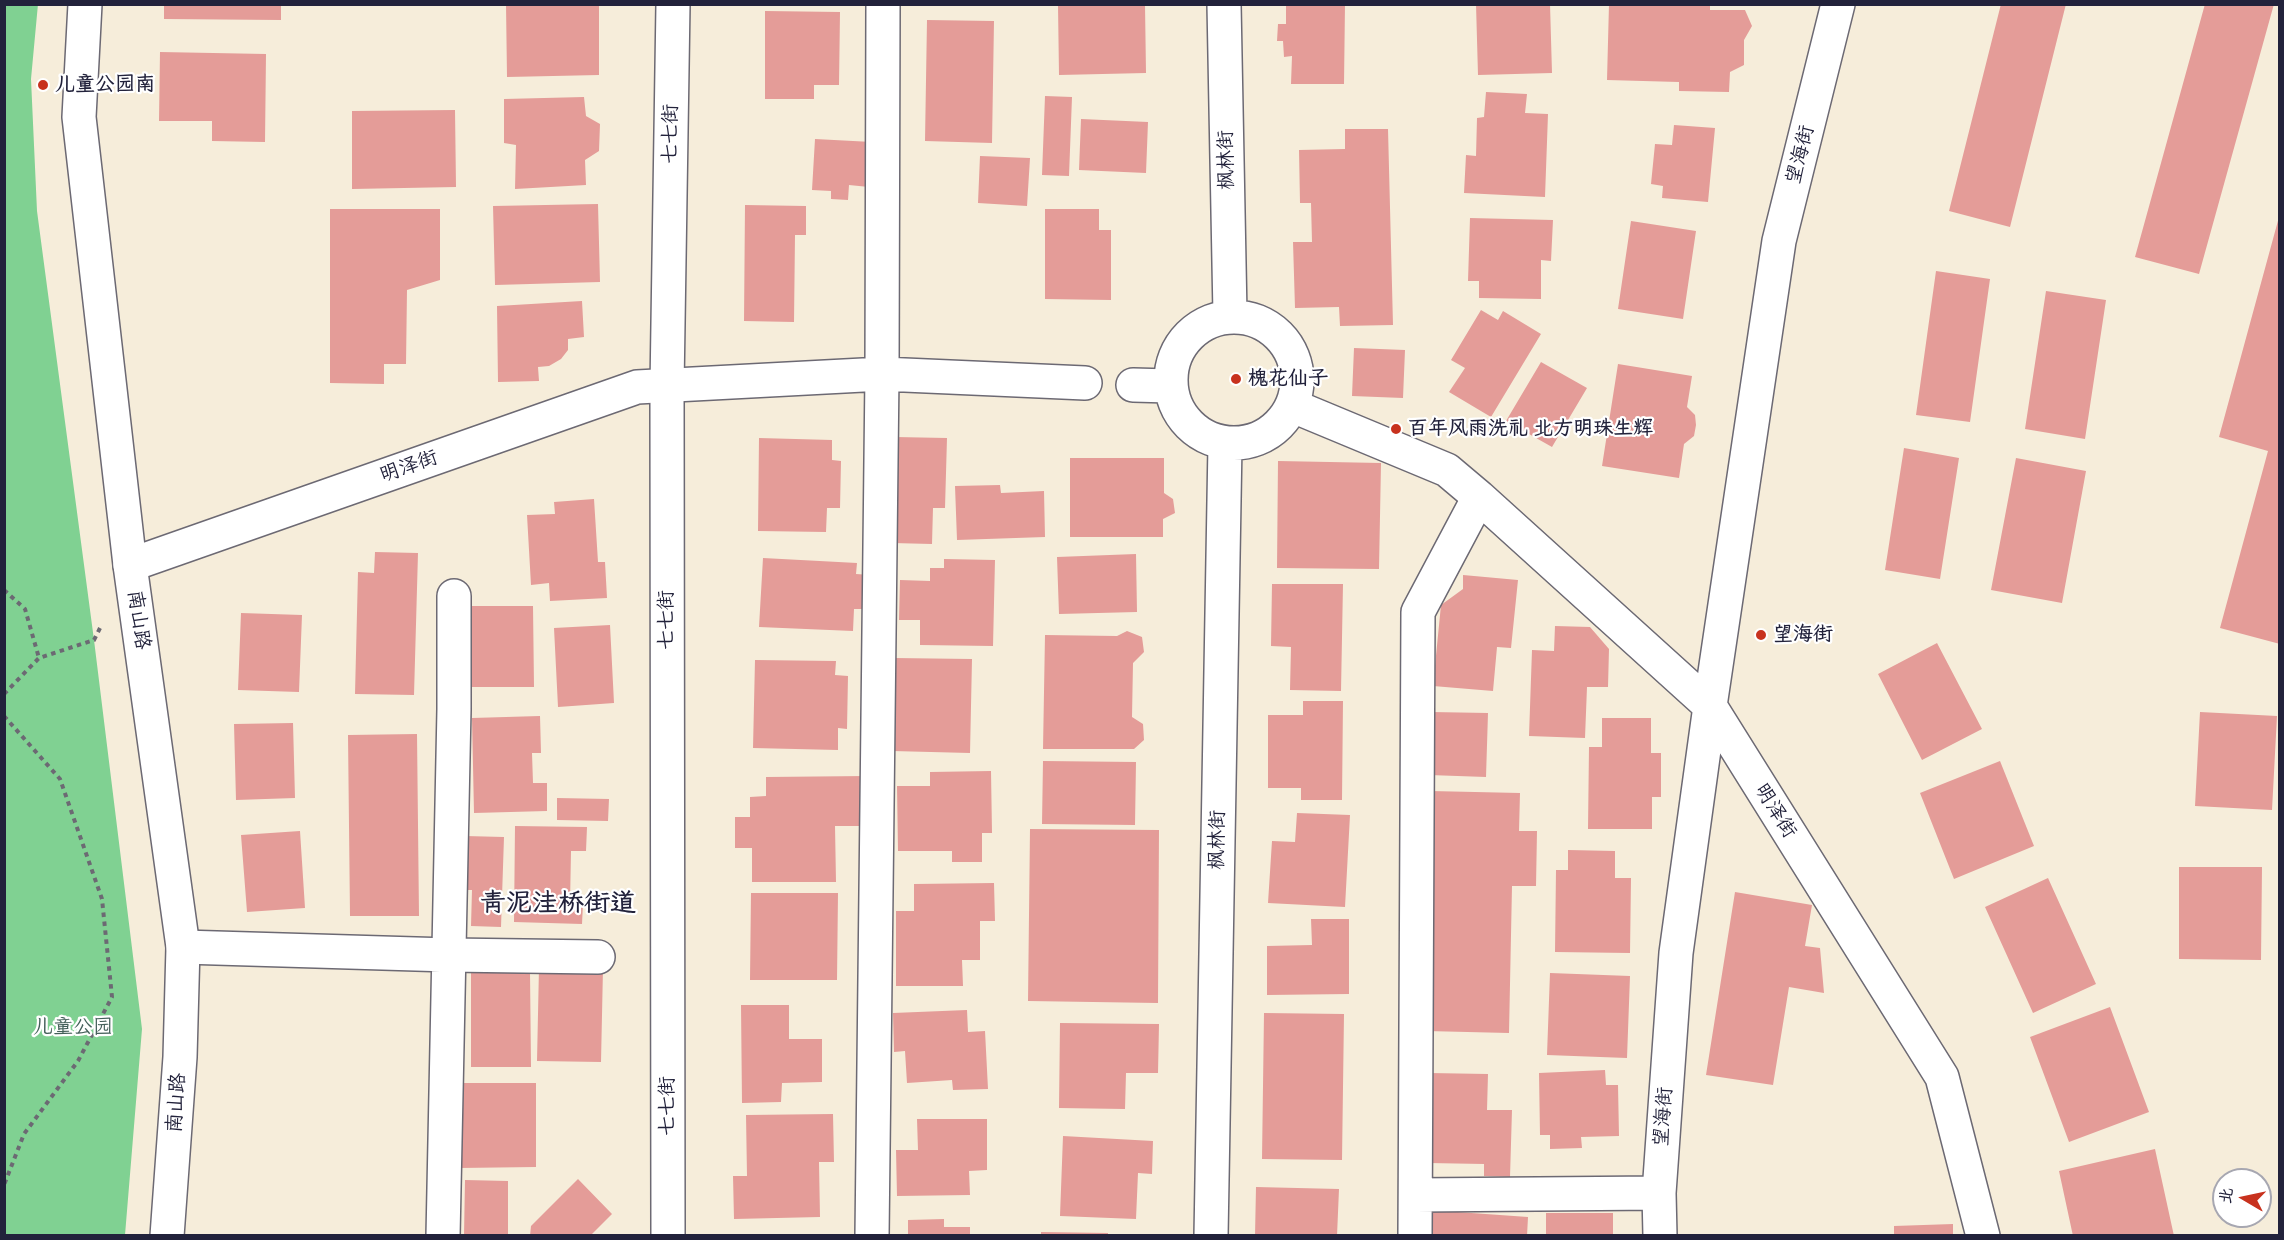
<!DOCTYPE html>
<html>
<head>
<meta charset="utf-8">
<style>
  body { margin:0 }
  #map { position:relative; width:2284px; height:1240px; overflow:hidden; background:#f6edda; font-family:Sriracha,"LXGW WenKai TC",sans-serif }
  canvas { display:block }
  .frame { position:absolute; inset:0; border:6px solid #22223b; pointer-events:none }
  .north { position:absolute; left:2212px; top:1168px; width:60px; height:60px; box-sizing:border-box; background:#fff; border:2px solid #a7a7b1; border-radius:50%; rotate:279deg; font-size:16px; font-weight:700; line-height:24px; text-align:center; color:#22223b }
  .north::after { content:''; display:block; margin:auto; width:21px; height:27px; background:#c8321e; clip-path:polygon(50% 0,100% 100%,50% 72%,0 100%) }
</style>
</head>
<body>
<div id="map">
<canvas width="2284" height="1240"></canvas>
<div class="frame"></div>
<div class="north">北</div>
</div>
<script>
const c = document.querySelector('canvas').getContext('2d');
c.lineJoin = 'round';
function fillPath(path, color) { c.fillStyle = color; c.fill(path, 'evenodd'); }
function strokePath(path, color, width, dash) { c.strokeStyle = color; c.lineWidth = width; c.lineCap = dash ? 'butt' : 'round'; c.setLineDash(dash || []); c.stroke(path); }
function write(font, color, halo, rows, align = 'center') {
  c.font = font + ' Sriracha,"LXGW WenKai TC",sans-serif'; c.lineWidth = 4.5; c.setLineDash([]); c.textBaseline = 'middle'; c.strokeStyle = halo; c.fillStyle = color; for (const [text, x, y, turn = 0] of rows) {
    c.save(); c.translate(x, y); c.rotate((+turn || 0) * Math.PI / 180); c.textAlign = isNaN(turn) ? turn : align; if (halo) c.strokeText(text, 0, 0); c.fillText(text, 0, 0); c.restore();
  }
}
const green = new Path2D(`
  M 38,4 L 31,79 L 37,211 L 94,640 L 142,1029 L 125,1235 L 5,1235 L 4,5 Z`);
const building = new Path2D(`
  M 164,4 L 281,4 L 281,20 L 164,19 Z
  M 506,4 L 599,4 L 599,75 L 507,77 Z
  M 1286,4 L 1345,4 L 1344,84 L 1291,84 L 1292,56 L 1284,57 L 1283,41 L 1277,41 L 1278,24 L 1286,24 Z
  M 1476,4 L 1550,4 L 1552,73 L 1478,75 Z
  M 1609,4 L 1710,4 L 1710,10 L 1745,10 L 1752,26 L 1744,40 L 1744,65 L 1730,72 L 1729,92 L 1679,91 L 1679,82 L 1607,80 Z
  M 2001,4 L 2066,4 L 2010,227 L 1949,211 Z
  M 2205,4 L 2274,4 L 2199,274 L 2135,257 Z
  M 1058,5 L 1145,5 L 1146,73 L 1059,75 Z
  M 765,11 L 840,12 L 839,85 L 814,85 L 814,99 L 765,99 Z
  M 927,20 L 994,21 L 992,143 L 925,141 Z
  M 160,52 L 266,54 L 265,142 L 212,141 L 212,121 L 159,121 Z
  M 1486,92 L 1527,94 L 1525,113 L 1548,114 L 1545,197 L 1464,193 L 1466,155 L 1476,156 L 1477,118 L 1484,117 Z
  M 1045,96 L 1072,97 L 1069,176 L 1042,175 Z
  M 584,97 L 586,116 L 600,124 L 599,151 L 585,160 L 586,185 L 515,189 L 516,145 L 504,143 L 504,99 Z
  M 455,110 L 456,187 L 352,189 L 352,111 Z
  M 1081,119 L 1148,122 L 1146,173 L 1079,170 Z
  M 1674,125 L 1715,128 L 1708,202 L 1662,198 L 1663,186 L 1651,184 L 1655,144 L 1672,145 Z
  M 1345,129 L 1388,129 L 1393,325 L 1340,326 L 1339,307 L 1295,308 L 1293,242 L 1312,242 L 1311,203 L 1300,203 L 1299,150 L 1345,149 Z
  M 815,139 L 872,142 L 869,187 L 849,185 L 848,200 L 831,199 L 831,191 L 812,190 Z
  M 980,156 L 1030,158 L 1027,206 L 978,203 Z
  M 598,204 L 600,282 L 495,285 L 493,206 Z
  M 745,205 L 806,206 L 806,235 L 795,235 L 794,322 L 744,321 Z
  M 330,209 L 440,209 L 440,280 L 407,290 L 406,364 L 384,364 L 384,384 L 330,383 Z
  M 1045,209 L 1099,209 L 1099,230 L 1111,230 L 1111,300 L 1045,299 Z
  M 2279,217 L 2280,217 L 2280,644 L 2220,628 L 2268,451 L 2219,437 Z
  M 1470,218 L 1553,220 L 1551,261 L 1541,260 L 1541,299 L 1479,298 L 1479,281 L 1468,281 Z
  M 1631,221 L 1696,231 L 1683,319 L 1618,309 Z
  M 1936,271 L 1990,279 L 1970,422 L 1916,415 Z
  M 2046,291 L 2106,300 L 2085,439 L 2025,429 Z
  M 582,301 L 584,337 L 568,339 L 568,350 L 561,359 L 549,366 L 538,367 L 539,381 L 498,382 L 497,306 Z
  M 1481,310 L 1498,320 L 1503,311 L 1541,334 L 1491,417 L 1449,392 L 1465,368 L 1451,360 Z
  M 1354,348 L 1405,350 L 1403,398 L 1352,396 Z
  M 1541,362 L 1587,388 L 1552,447 L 1506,421 Z
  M 1618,364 L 1692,376 L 1687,407 L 1695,415 L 1696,425 L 1694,436 L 1684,444 L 1679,478 L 1602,466 Z
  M 895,437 L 947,438 L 945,508 L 933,508 L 932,544 L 892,543 Z
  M 759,438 L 832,440 L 832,460 L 841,461 L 840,508 L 827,508 L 826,532 L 758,531 Z
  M 1904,448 L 1959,458 L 1940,579 L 1885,570 Z
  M 1070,458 L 1164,458 L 1164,493 L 1173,499 L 1175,513 L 1163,519 L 1163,537 L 1070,537 Z
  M 2016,458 L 2086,471 L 2062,603 L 1991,590 Z
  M 1278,461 L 1381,463 L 1379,569 L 1277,568 Z
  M 1000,485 L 1001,493 L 1044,491 L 1045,537 L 957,540 L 955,486 Z
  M 594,499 L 598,562 L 605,562 L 607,598 L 550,601 L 549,583 L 531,585 L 527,515 L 555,514 L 554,502 Z
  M 375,552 L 418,553 L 414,695 L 355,694 L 358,572 L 374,573 Z
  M 1136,554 L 1137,612 L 1059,614 L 1057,557 Z
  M 763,558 L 857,563 L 856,574 L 871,575 L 869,609 L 854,609 L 853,631 L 759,627 Z
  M 944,559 L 995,560 L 993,646 L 920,645 L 920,620 L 899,620 L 900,580 L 930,581 L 930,568 L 944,568 Z
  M 1463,575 L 1518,580 L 1511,648 L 1497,647 L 1493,691 L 1433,686 L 1441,605 L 1463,589 Z
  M 1272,584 L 1343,584 L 1341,691 L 1290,690 L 1291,647 L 1271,646 Z
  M 470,606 L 533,606 L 534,687 L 470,687 Z
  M 241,613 L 302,615 L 299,692 L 238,690 Z
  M 610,625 L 614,703 L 558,707 L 554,628 Z
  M 1555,626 L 1590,627 L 1609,649 L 1608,687 L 1587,687 L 1585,738 L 1529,736 L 1532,650 L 1554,651 Z
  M 1127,631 L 1142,637 L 1144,652 L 1133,663 L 1132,717 L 1143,724 L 1144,740 L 1134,749 L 1043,749 L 1045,635 L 1117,636 Z
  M 1937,643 L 1982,729 L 1922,760 L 1878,674 Z
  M 894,658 L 972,659 L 970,753 L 892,751 Z
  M 755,660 L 836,661 L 835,675 L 848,676 L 847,729 L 838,728 L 838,750 L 753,748 Z
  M 1303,701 L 1343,701 L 1342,800 L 1301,800 L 1301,788 L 1268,788 L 1268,715 L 1303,715 Z
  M 1431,712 L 1488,713 L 1486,777 L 1429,775 Z
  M 2200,712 L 2277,716 L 2272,810 L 2195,806 Z
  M 540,716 L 541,753 L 532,753 L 533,783 L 547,783 L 547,811 L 474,813 L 472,718 Z
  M 1602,718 L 1651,718 L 1651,753 L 1661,753 L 1661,797 L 1652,797 L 1652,829 L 1588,829 L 1589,747 L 1602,747 Z
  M 293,723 L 295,798 L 236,800 L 234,724 Z
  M 417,734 L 419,916 L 350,916 L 348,735 Z
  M 1043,761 L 1136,762 L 1135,825 L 1042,824 Z
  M 2000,761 L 2034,846 L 1954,879 L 1920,793 Z
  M 991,771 L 992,833 L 982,833 L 982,862 L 952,862 L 952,851 L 898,851 L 897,786 L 930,786 L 930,772 Z
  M 867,776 L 868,826 L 835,826 L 836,882 L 752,882 L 752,848 L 735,848 L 735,817 L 750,817 L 750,797 L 766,796 L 766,777 Z
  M 1430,791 L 1520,793 L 1519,831 L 1537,831 L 1536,886 L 1512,886 L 1509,1033 L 1426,1031 Z
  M 557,798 L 609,799 L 608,821 L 557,820 Z
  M 1297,813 L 1350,815 L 1345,907 L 1268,903 L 1272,841 L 1295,842 Z
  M 515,826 L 587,827 L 586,851 L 571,851 L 570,904 L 583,904 L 582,924 L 514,922 Z
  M 1030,829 L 1159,830 L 1158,1003 L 1028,1001 Z
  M 300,831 L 305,908 L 247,912 L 241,835 Z
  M 465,836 L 504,837 L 501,927 L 471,926 L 472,890 L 464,890 Z
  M 1568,850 L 1615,851 L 1615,878 L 1631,878 L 1630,953 L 1555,952 L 1556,870 L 1568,870 Z
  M 2179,867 L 2262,867 L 2261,960 L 2179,959 Z
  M 2048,878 L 2096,984 L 2033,1013 L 1985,907 Z
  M 994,883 L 995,921 L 980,921 L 980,960 L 962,960 L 963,986 L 896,986 L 896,911 L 914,911 L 914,884 Z
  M 1735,892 L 1812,905 L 1805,946 L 1820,948 L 1824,993 L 1789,987 L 1773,1085 L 1706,1075 Z
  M 751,893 L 838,893 L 837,980 L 750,980 Z
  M 1311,919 L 1349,919 L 1349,994 L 1267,995 L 1267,946 L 1312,945 Z
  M 539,967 L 603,968 L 601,1062 L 537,1061 Z
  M 471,972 L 530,972 L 531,1067 L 471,1067 Z
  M 1550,973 L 1630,976 L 1627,1058 L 1547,1055 Z
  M 741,1005 L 789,1005 L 789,1039 L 822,1039 L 822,1082 L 782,1083 L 781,1102 L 742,1103 Z
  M 2110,1007 L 2149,1112 L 2069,1142 L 2030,1037 Z
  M 967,1010 L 968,1032 L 985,1031 L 988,1089 L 953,1090 L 952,1080 L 907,1083 L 905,1051 L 894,1052 L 893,1013 Z
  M 1264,1013 L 1344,1014 L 1342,1160 L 1262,1159 Z
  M 1060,1023 L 1159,1024 L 1158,1073 L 1126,1073 L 1125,1109 L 1059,1108 Z
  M 1605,1070 L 1606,1085 L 1618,1085 L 1619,1136 L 1581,1137 L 1582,1148 L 1550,1149 L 1550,1135 L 1540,1135 L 1539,1073 Z
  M 1429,1073 L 1488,1074 L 1487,1110 L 1512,1110 L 1510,1177 L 1484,1176 L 1484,1164 L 1428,1163 Z
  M 459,1083 L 536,1083 L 536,1167 L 459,1168 Z
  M 833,1114 L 834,1162 L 819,1162 L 820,1217 L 734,1219 L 733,1176 L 747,1176 L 746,1115 Z
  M 917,1119 L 987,1119 L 987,1170 L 969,1171 L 970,1195 L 897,1196 L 896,1150 L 918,1150 Z
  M 1063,1136 L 1153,1141 L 1152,1174 L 1138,1173 L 1136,1219 L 1060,1216 Z
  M 2155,1149 L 2174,1236 L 2073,1236 L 2059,1171 Z
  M 578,1179 L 612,1214 L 590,1236 L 530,1236 L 531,1226 Z
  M 465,1180 L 508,1181 L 508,1236 L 464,1236 Z
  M 1256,1187 L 1339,1189 L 1337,1236 L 1255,1236 Z
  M 1429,1210 L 1528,1217 L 1527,1236 L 1427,1236 Z
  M 1546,1213 L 1613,1213 L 1613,1236 L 1546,1236 Z
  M 944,1219 L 944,1227 L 970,1227 L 970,1236 L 908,1236 L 908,1220 Z
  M 1953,1224 L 1953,1236 L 1894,1236 L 1894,1226 Z
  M 1041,1232 L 1108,1233 L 1108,1236 L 1041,1236 Z`);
const path = new Path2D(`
  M 4,590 L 25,609 L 39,658
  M 4,694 L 39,658 L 94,640 L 102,624
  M 4,716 L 60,779 L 102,899 L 112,997 L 78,1061 L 24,1134 L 4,1185`);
const minor = new Path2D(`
  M 1224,4 L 1230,315
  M1171 380a63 63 0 1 1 126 0a63 63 0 1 1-126 0Z
  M 1133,385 L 1170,386
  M 1293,406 L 1447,470 L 1479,497 L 1710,706 L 1942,1077 L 1983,1236
  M 130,565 L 637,387 L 882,374 L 1085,383
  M 183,947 L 449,955 L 598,957
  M 1416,1195 L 1659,1193
  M 443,1236 L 454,709 L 454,596
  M 872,1236 L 882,374 L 883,4
  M 1211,1236 L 1225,444
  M 1415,1236 L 1418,612 L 1479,497
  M 1660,1236 L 1659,1193 L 1676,953 L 1710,706 L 1779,241 L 1838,4`);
const major = new Path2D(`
  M 85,4 L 79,117 L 130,565 L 183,947 L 180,1057 L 167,1236
  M 668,1236 L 667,387 L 673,4`);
const markers = [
  [43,85,6,"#c8321e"],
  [1236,379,6,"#c8321e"],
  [1396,429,6,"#c8321e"],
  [1761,635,6,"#c8321e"]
];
const poiNames = [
  ["儿童公园南",55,85],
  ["槐花仙子",1248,379],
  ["百年风雨洗礼 北方明珠生辉",1408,429],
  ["望海街",1773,635]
];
const streetNames = [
  ["七七街",671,134,-89],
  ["望海街",1801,155,-76],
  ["枫林街",1227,160,-91],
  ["明泽街",409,467,-19],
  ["南山路",138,620,82],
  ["七七街",667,620,-90],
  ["明泽街",1775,811,58],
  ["枫林街",1218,840,-89],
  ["南山路",177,1103,-86],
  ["七七街",668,1106,-90],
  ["望海街",1664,1117,-86]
];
const parkNames = [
  ["儿童公园",73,1028]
];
const districtNames = [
  ["青泥洼桥街道",558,904]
];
fillPath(green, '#80d192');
fillPath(building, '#e49c98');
strokePath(minor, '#6c6973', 36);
strokePath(major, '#6c6973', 36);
strokePath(path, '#6c6973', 4, [4.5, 4.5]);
strokePath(minor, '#fff', 33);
strokePath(major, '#fff', 33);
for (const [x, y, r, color] of markers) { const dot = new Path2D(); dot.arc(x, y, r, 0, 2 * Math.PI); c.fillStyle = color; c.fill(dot); strokePath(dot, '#fff', 2); }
write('bold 20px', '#22223b', '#fff', poiNames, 'left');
write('20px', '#22223b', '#fff', streetNames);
write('20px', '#435f59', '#fff', parkNames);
write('bold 26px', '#22223b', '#fff', districtNames);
</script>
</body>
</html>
